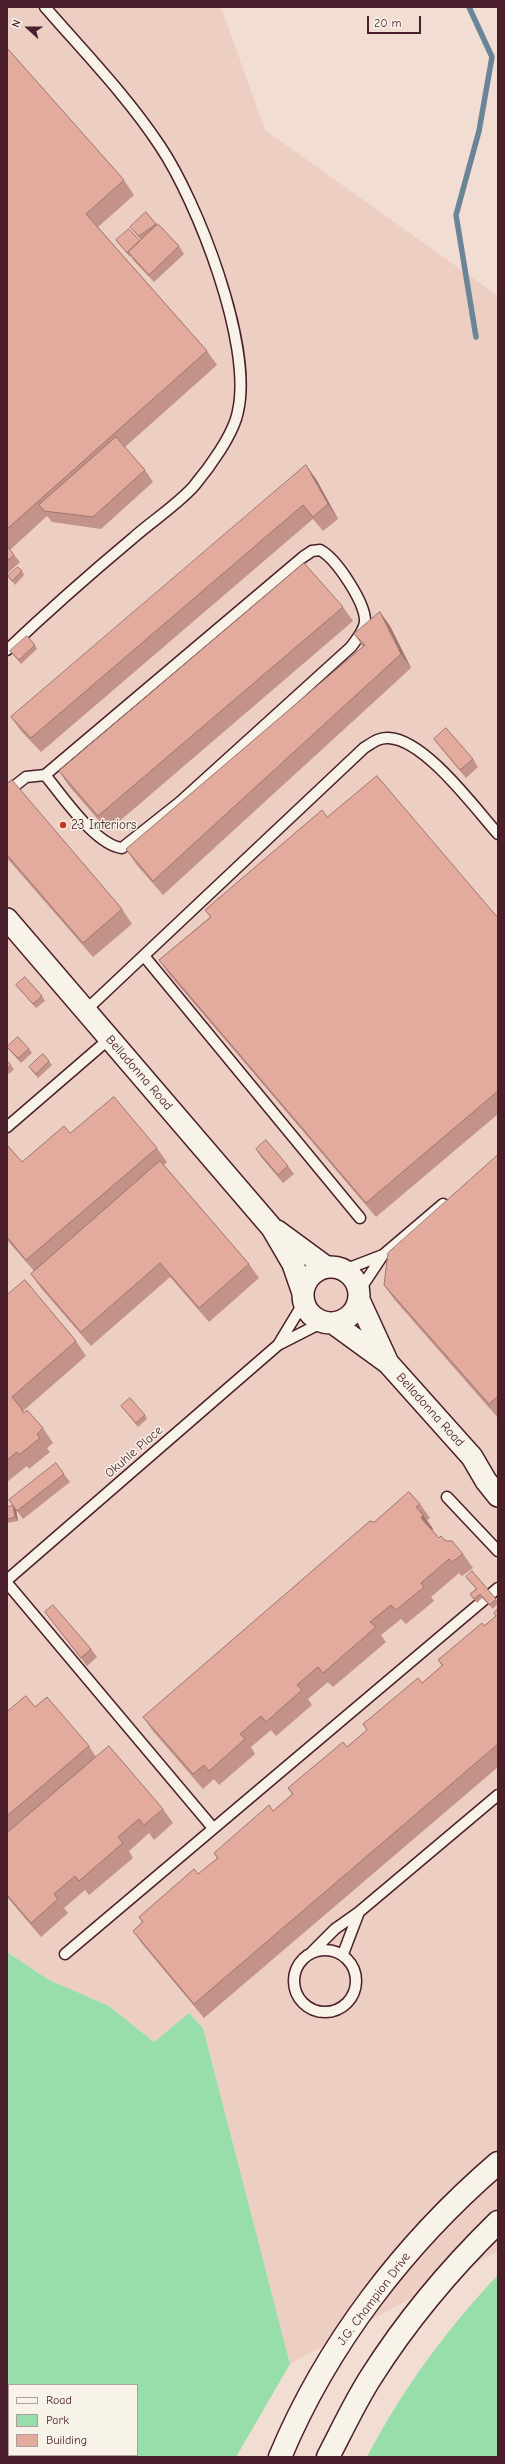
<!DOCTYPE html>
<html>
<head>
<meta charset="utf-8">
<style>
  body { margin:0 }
  #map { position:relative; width:505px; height:2464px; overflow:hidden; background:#f1ddd2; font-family:"Comic Neue",sans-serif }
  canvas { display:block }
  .frame { position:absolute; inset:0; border:8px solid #4a1f2b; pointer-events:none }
  .legend { position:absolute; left:8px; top:2384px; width:130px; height:72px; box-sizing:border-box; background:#f7f3e8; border:1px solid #b29e9c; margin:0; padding:5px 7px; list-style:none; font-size:12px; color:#4a1f2b }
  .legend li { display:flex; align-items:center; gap:8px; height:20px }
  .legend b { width:20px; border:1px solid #b29e9c }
  .north { position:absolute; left:8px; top:8px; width:40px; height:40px; -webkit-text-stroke:3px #f7f3e8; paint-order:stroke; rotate:291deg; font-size:11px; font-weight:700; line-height:16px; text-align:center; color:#4a1f2b }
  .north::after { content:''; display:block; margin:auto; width:14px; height:18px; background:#4a1f2b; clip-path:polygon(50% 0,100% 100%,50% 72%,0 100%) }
  .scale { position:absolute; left:367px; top:16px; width:54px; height:18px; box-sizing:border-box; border:2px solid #4a1f2b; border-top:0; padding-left:5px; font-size:12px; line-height:14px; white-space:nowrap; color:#4a1f2b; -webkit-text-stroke:3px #f7f3e8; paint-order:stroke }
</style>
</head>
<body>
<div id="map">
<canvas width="505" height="2464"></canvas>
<div class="frame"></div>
<ul class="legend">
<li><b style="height:5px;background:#f7f3e8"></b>Road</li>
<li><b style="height:11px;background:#98deab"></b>Park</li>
<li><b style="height:11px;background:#e3aa9e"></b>Building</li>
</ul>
<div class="north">N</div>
<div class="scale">20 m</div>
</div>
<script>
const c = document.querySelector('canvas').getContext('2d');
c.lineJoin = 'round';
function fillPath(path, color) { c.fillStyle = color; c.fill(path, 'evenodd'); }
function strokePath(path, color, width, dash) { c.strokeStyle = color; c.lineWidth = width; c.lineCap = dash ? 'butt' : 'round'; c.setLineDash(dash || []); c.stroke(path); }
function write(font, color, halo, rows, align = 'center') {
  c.font = font + ' "Comic Neue",sans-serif'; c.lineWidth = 3; c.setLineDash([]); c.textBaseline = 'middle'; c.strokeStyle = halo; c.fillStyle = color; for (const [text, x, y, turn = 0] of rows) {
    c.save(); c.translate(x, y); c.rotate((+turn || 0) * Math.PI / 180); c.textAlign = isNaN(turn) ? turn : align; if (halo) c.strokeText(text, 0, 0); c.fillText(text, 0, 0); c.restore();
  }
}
const built = new Path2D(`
  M 7,7 L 221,7 L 265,130 L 498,296 L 498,2251 L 290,2364 L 203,2028 L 189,2013 L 154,2042 L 109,2006 L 49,1980 L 7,1952 Z`);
const green = new Path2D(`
  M 7,1952 L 49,1980 L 109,2006 L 154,2042 L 189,2013 L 203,2028 L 290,2364 L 236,2457 L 7,2457 ZM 9,2385 L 137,2385 L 137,2455 L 9,2455 Z
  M 498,2275 L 498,2457 L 367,2457 C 402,2390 446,2330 498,2275 Z`);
const stream = new Path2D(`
  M 469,7 L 492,57 L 479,131 L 456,215 L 476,337`);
const lane = new Path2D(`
  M 7,650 C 48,611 90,574 133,538 C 152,521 177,505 194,486 C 209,468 234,434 238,411 C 253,344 197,201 160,146 C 127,96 84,52 45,7
  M 7,792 L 26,777 L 45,775 L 303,557 L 312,551 L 320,550 C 337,559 366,604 365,622 C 364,631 356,640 351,647 L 180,802 L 122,848 C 95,845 62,795 45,775
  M 144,956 L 360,1218
  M 85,1011 L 364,748 C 372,743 379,737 389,738 C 425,740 474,807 498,834
  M 7,1127 L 109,1039
  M 344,1270 L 383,1255
  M 359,1291 L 383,1255 L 443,1204
  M 278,1345 L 304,1302
  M 447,1497 L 498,1551
  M 7,1580 L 278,1345 L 323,1322
  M 7,1583 L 213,1828
  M294 1981a31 31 0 1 1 62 0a31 31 0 1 1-62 0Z
  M 312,1952 L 335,1929 L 359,1912 L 498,1795
  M 65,1954 L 498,1588
  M 343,1954 L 359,1912`);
const street = new Path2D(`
  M 7,919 L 272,1228 L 293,1264 L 303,1293
  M 277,1231 L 326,1267
  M303 1295a28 28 0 1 1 56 0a28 28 0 1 1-56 0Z
  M 359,1300 L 387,1361
  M 333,1323 L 388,1363 L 472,1457 L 486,1481 L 498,1496`);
const secondary = new Path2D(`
  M 280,2457 C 327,2344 405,2243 498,2163
  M 328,2457 C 342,2430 355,2402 371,2377 C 407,2320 450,2269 498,2222`);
const wall = new Path2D(`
  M 7,48 L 124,180 L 134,195 L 98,227 L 207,351 L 217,365 L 125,447 L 145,470 L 153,482 L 101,529 L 52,522 L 47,516 L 10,550 L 20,562 L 7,574 Z
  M 156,224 L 179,246 L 184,254 L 154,282 L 133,260 L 131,256 L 130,257 L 116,240 L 140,241 L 141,240 L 130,227 Z
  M 316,479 L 338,519 L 323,531 L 313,519 L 41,752 L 21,731 L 11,717 Z
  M 22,571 L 24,575 L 15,585 L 8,576 Z
  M 343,607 L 353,621 L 108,831 L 69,786 L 59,771 Z
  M 380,612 L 390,626 L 411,668 L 163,895 L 136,864 L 126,849 L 363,647 L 354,634 Z
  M 35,645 L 37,649 L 21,664 L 10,651 Z
  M 434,739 L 473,759 L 478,767 L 466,778 L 440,747 Z
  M 7,784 L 122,909 L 132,924 L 93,957 L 7,858 Z
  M 327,817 L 498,918 L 498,1114 L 376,1217 L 169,974 L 159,960 L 210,917 L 205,910 Z
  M 16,985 L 42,996 L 45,1001 L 36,1008 Z
  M 7,1046 L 29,1049 L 32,1053 L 21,1063 L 10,1051 Z
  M 7,1061 L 14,1069 L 9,1074 L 7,1072 Z
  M 49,1061 L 52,1065 L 38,1078 L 32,1071 L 29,1067 Z
  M 70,1133 L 157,1148 L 167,1162 L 164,1165 L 249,1264 L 259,1278 L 209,1322 L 170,1277 L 91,1346 L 41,1288 L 31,1274 L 34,1271 L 7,1240 L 7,1145 L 22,1162 Z
  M 256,1149 L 288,1166 L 294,1174 L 283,1183 L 261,1157 Z
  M 498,1155 L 498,1418 L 394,1299 L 384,1285 Z
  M 7,1295 L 76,1341 L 86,1356 L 23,1411 L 43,1428 L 53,1443 L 47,1448 L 50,1452 L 29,1469 L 27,1466 L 7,1482 Z
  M 121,1406 L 145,1415 L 147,1419 L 138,1427 Z
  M 64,1474 L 70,1482 L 23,1519 L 9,1500 Z
  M 420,1504 L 430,1518 L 427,1520 L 433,1529 L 432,1530 L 439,1538 L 446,1541 L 463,1554 L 473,1568 L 462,1576 L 459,1573 L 431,1597 L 434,1601 L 406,1624 L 401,1619 L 381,1635 L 386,1642 L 333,1687 L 328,1682 L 308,1699 L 312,1705 L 276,1736 L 271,1730 L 251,1747 L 255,1754 L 219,1785 L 214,1779 L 203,1789 L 153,1731 L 143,1717 L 374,1522 Z
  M 7,1507 L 16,1510 L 18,1521 L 7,1523 Z
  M 466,1577 L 496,1599 L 498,1602 L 498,1603 L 493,1609 L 482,1598 L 477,1603 L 470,1594 L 476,1589 Z
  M 498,1609 L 498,1767 L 204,2018 L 143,1945 L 133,1931 L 142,1922 L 139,1917 L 198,1874 L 217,1858 L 214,1853 L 273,1811 L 292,1794 L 288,1788 L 347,1747 L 367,1730 L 363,1724 L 422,1683 L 442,1666 L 438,1660 L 484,1626 L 496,1616 Z
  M 45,1612 L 91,1649 L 97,1657 L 87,1666 Z
  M 35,1707 L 89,1746 L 96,1757 L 163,1809 L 173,1823 L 154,1840 L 149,1833 L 129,1851 L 133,1858 L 89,1895 L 85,1890 L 64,1908 L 68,1913 L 41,1937 L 7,1897 L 7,1712 Z`);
const shadedWall = new Path2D(`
  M 306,465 L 316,479 L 338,519 L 328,504 Z
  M 380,612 L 390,626 L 411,668 L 401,654 Z
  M 13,1506 L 16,1510 L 18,1521 L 15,1517 Z
  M 423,1515 L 433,1529 L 431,1532 L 421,1518 Z`);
const building = new Path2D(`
  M 7,48 L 124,180 L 86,214 L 207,351 L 7,529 Z
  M 146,212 L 156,224 L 139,236 L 130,227 Z
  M 158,224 L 179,246 L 149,275 L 128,252 Z
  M 129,229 L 140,241 L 127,253 L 116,240 Z
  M 116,437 L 145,470 L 93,517 L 44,511 L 39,505 Z
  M 306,465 L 328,504 L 313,517 L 303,505 L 31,738 L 11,717 Z
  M 7,546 L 14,555 L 7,561 Z
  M 304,563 L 343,607 L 98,816 L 59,771 Z
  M 18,567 L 22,571 L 12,581 L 8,576 Z
  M 380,612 L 401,654 L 153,881 L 126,849 L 365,645 L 354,634 Z
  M 27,636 L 35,645 L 19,660 L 10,651 Z
  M 446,728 L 473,759 L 460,770 L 434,739 Z
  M 377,776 L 498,918 L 498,1091 L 366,1203 L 159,960 L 211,917 L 205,910 L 322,810 L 327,817 Z
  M 12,780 L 122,909 L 83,943 L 7,855 L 7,784 Z
  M 25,977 L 42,996 L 33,1004 L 16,985 Z
  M 18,1037 L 29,1049 L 18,1058 L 7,1047 Z
  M 43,1054 L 49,1061 L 36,1074 L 29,1067 Z
  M 7,1061 L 11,1065 L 7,1069 Z
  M 114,1097 L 157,1148 L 26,1260 L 7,1237 L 7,1145 L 22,1162 L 64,1126 L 70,1133 Z
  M 266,1140 L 288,1166 L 278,1175 L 256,1149 Z
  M 498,1155 L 498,1396 L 489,1404 L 384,1285 L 388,1253 Z
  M 160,1161 L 249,1264 L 199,1308 L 160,1263 L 81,1332 L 31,1274 Z
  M 25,1280 L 76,1341 L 12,1397 L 22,1409 L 21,1410 L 24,1413 L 27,1410 L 43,1428 L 37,1434 L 40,1438 L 19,1455 L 17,1452 L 7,1460 L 7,1295 Z
  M 130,1398 L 145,1415 L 136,1423 L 121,1406 Z
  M 56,1463 L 64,1474 L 17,1511 L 9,1500 Z
  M 409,1492 L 420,1504 L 416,1507 L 423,1515 L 421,1518 L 439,1538 L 441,1536 L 446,1541 L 452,1541 L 463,1554 L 452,1562 L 449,1559 L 421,1583 L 424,1587 L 396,1610 L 391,1605 L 370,1622 L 376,1627 L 323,1673 L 318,1667 L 297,1685 L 302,1690 L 266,1722 L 261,1716 L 240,1734 L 245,1739 L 209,1771 L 204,1765 L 193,1774 L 143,1717 L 370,1521 L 374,1522 Z
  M 13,1506 L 15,1517 L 7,1519 L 7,1507 Z
  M 472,1571 L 496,1599 L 490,1605 L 480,1594 L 474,1599 L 470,1594 L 477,1589 L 466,1577 Z
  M 53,1605 L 91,1649 L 81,1658 L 45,1612 Z
  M 498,1609 L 498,1744 L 194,2004 L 133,1931 L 143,1922 L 139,1917 L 194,1869 L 198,1874 L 218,1858 L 214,1853 L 269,1805 L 273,1811 L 293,1794 L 288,1788 L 343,1742 L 347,1747 L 367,1730 L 363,1724 L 418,1678 L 422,1683 L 443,1665 L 438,1660 L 482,1623 L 484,1626 L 496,1616 L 494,1613 Z
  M 26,1696 L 35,1707 L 47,1697 L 89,1746 L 7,1816 L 7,1712 Z
  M 109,1746 L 163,1809 L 144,1825 L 139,1819 L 118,1837 L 123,1843 L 79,1881 L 75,1876 L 54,1894 L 58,1899 L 31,1923 L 7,1895 L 7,1833 Z`);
const markers = [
  [63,825,4,"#c8321e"]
];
const poiNames = [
  ["23 Interiors",71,825]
];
const streetNames = [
  ["Belladonna Road",139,1073,49],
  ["Belladonna Road",430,1410,48],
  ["Okuhle Place",134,1452,-41],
  ["J.G. Champion Drive",374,2299,-53]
];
fillPath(built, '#edcec2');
fillPath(green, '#98deab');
strokePath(stream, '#6a8498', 5.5);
strokePath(lane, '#4a1f2b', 13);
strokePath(street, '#4a1f2b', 24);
strokePath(secondary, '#4a1f2b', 25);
strokePath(lane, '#f7f3e8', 10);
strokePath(street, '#f7f3e8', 21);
strokePath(secondary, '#f7f3e8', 22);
fillPath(wall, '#c39288');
fillPath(shadedWall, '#9f776f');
fillPath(building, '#e3aa9e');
strokePath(building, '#9f776f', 1);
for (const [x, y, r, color] of markers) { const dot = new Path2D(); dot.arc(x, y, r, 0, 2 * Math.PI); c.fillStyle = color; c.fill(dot); strokePath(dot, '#f7f3e8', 1.5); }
write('13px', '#4a1f2b', '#f7f3e8', poiNames, 'left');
write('13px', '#4a1f2b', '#f7f3e8', streetNames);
</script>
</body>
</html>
